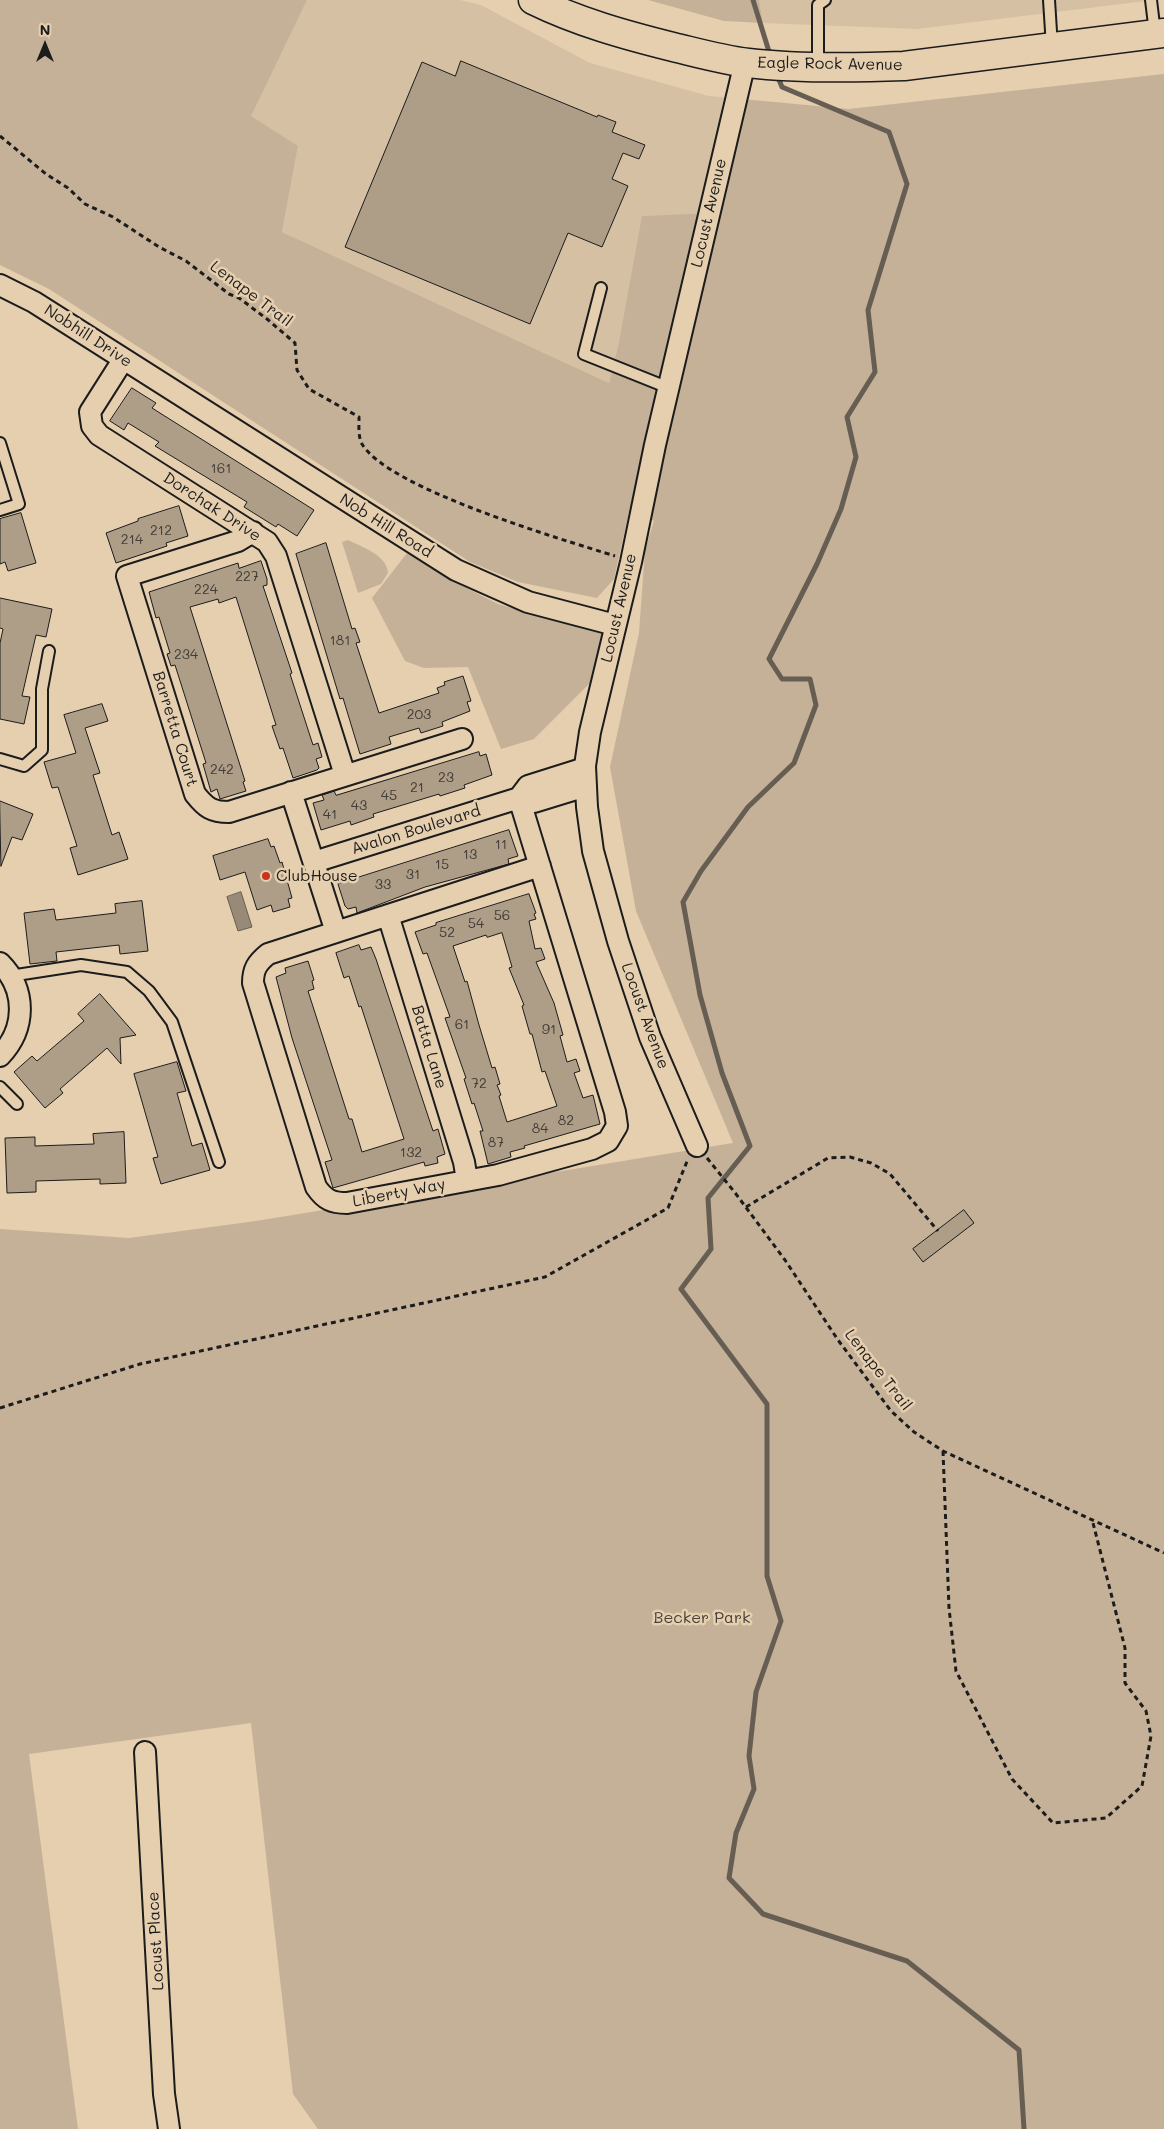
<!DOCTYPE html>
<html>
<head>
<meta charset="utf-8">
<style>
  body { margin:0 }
  #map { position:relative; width:1164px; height:2129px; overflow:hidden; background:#e6cfaf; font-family:Mali,sans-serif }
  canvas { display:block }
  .north { position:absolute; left:20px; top:20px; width:50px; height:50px; -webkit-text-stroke:4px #e6cfaf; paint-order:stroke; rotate:0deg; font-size:14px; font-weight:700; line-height:20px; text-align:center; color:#1c1c1c }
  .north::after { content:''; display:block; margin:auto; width:18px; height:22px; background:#1c1c1c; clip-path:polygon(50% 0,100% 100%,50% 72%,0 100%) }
</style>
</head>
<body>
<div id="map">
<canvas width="1164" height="2129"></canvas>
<div class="north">N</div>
</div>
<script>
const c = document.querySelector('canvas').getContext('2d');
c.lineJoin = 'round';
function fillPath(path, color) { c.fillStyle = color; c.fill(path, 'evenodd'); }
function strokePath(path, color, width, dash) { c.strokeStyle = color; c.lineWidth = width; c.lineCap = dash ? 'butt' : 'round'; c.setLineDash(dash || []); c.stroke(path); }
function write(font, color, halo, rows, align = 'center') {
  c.font = font + ' Mali,sans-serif'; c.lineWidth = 5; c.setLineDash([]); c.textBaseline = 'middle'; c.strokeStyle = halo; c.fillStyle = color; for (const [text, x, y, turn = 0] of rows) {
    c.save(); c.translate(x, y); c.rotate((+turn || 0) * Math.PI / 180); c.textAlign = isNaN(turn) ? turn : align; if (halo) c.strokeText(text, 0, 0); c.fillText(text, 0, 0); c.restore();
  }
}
const built = new Path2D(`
  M 307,0 L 460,0 L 481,5 L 590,63 L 709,96 L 742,99 L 716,213 L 619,342 L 609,383 L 282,232 L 298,146 L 250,116 Z
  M 759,0 L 1154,0 L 917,29 L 763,23 Z`);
const green = new Path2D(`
  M 0,0 L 307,0 L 251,116 L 298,146 L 282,232 L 609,383 L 619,342 L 642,216 L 716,213 L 742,99 L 849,109 L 1164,74 L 1164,2129 L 318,2129 L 293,2094 L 251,1723 L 29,1754 L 78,2129 L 0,2129 L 0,1229 L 129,1238 L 256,1221 L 733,1143 L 636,911 L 610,767 L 639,633 L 645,550 L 654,521 L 630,507 L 614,579 L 597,598 L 518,582 L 470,562 L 49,289 L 0,265 Z
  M 648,0 L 759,0 L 763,23 L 724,21 Z
  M 348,540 C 362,547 387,555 388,573 L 381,584 L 358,593 L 342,542 Z
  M 407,553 L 451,580 L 498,604 L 603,634 L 592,681 L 534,739 L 501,749 L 468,667 L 424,668 L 405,661 L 372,598 Z`);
const water = new Path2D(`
  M 241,892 L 252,927 L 238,931 L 227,897 Z`);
const stream = new Path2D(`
  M 753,0 L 771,58
  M 777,75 L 782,87 L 889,132 L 907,184 L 868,310 L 875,372 L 847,417 L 856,457 L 841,509 L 817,564 L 769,659 L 782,679 L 810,679 L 816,705 L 794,763 L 748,807 L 701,871 L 683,902 L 700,995 L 722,1073 L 750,1146 L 708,1198 L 711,1249 L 681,1289 L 767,1404 L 767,1576 L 781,1621 L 756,1692 L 749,1756 L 754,1789 L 736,1833 L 729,1878 L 763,1914 L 907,1961 L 1019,2050 L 1024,2129`);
const building = new Path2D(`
  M 461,61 L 597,117 L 598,115 L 616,122 L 612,132 L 645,145 L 639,159 L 623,153 L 612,179 L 628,186 L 602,247 L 568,233 L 530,324 L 345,247 L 422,62 L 455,76 Z
  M 132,388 L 156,403 L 152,408 L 314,510 L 297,536 L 278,524 L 276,527 L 244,507 L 247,502 L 155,446 L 159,442 L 128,423 L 124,430 L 110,421 Z
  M 179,506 L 188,536 L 166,543 L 167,546 L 116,563 L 106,533 L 138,521 L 138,519 Z
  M 21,513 L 36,563 L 8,571 L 5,562 L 0,564 L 0,519 Z
  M 326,543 L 352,629 L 355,628 L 360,642 L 356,643 L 379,713 L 439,693 L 437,688 L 445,685 L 444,682 L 463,676 L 471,701 L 467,702 L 470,711 L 442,722 L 443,726 L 421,733 L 419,728 L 389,737 L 391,744 L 360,754 L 343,698 L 340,699 L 296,554 Z
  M 261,561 L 267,579 L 267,585 L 263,586 L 292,673 L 290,674 L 313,745 L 318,743 L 322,757 L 316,759 L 319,768 L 317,770 L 293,778 L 283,748 L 280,749 L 272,726 L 276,725 L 236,597 L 219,603 L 218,599 L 190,607 L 245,781 L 243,782 L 246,791 L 220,799 L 217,789 L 211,792 L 203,764 L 206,763 L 188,706 L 175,665 L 171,666 L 167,654 L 170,653 L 159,617 L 156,618 L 149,592 L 238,563 L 239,568 Z
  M 0,598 L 52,609 L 46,637 L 36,635 L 22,696 L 30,697 L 24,724 L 0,719 L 0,643 L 3,629 L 0,628 Z
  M 102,704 L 108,721 L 85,728 L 100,773 L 93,775 L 112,835 L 119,832 L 128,859 L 78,875 L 70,848 L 77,846 L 58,787 L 52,788 L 44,762 L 76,753 L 64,715 Z
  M 479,752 L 480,756 L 486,754 L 492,775 L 464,785 L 465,788 L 440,796 L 439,794 L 373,814 L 374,817 L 351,825 L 350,821 L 321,830 L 313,803 L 324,800 L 322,795 L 334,791 L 336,795 Z
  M 0,801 L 33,814 L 22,840 L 12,837 L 1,866 Z
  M 509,830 L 518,856 L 508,859 L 509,864 L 425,887 L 357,913 L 356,907 L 348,909 L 345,906 L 338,884 Z
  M 268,839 L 271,847 L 274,846 L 280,863 L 282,862 L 292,898 L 288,899 L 290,907 L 273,912 L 271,905 L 257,910 L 245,872 L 220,880 L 213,856 Z
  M 529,894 L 536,913 L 534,914 L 536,919 L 529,921 L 535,949 L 541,948 L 545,959 L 536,962 L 554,1003 L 563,1035 L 560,1036 L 567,1062 L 576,1059 L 580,1071 L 574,1073 L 583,1098 L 593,1095 L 600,1124 L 524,1146 L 525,1148 L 510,1152 L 511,1157 L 488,1164 L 480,1131 L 483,1131 L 474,1103 L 472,1104 L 464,1079 L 466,1078 L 445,1018 L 450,1017 L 427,953 L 423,954 L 415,932 L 436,925 L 436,923 ZM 502,933 L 512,967 L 509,968 L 524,1005 L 522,1006 L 530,1034 L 532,1034 L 542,1072 L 545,1071 L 557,1106 L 507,1122 L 499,1096 L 501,1095 L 497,1085 L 500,1084 L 495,1067 L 492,1068 L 479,1025 L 467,981 L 465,982 L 453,946 L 486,935 L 487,937 Z
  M 142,901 L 148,951 L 120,954 L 119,945 L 56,952 L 57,961 L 30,964 L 24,913 L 54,909 L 56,920 L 116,913 L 115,904 Z
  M 359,945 L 361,950 L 371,947 L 376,959 L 433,1131 L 438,1129 L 445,1154 L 437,1157 L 438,1163 L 425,1166 L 424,1162 L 333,1188 L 325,1162 L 332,1160 L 292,1038 L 276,977 L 286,973 L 285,968 L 308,961 L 314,980 L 312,981 L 314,989 L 308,991 L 349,1119 L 352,1119 L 362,1152 L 404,1139 L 361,1006 L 359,1007 L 349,976 L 344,978 L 336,953 Z
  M 100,994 L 136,1035 L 120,1038 L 121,1064 L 107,1048 L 60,1089 L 63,1093 L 45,1108 L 14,1072 L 32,1056 L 37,1061 L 84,1021 L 78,1014 Z
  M 177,1062 L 186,1091 L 177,1093 L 192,1146 L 202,1143 L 210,1170 L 161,1184 L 153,1158 L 158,1157 L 134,1074 Z
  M 124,1132 L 126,1183 L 100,1184 L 100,1179 L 36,1181 L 36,1192 L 7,1193 L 5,1138 L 35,1137 L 35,1146 L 94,1144 L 93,1134 Z
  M 964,1210 L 974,1223 L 923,1262 L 913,1249 Z`);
const path = new Path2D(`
  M 0,136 L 46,174 L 68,188 L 85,204 L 113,217 L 159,247 L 186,261 L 229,294 L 239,298 L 267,319 L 295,343 L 297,370 L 309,389 L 359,417 C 359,425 358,437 362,444 C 389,489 561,539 615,556
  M 707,1158 L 736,1194 L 785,1260 L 838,1340 L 891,1411 L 914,1432 L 943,1451 L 1164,1553
  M 746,1207 L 828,1158 L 850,1157 L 871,1163 L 890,1174 L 938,1231
  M 0,1408 L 140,1364 L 545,1277 L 668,1208 L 688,1159
  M 943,1451 L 949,1608 L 956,1671 L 1012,1779 L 1053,1823 L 1106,1818 L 1142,1786 L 1151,1736 L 1146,1711 L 1125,1683 L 1125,1648 L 1092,1519`);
const service = new Path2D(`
  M 1049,0 L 1052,47
  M 1151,0 L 1155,33
  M 818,66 L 818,5 L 825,0
  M 601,288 L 584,354 L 669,388
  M 0,443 L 19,504 L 0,510
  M 0,759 L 24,766 L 42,750 L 42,689 L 49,651
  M 10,976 L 81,965 L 127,972 L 149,991 L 172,1022 L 219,1162
  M 0,1087 L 17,1104`);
const minor = new Path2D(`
  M 0,285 L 34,302 L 456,570 L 528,602 L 615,625
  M 123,360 L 90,412 L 92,426 L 99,435 L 267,542 L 276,556 L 345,775
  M 253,532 L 238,541 L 127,576 L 195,794 C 206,808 212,812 229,812 L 462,739
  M 291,792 L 336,932
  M 519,798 L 615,1112 L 617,1126 L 608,1141 L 592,1149 L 498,1175 L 347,1203 C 332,1203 325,1200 316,1187 L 253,983 C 253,969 257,963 268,954 L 540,866
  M 519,798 L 528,786 L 585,768
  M 314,862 L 519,798 L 534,802 L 586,786
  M 388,915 L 464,1162 L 467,1180
  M 0,963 C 27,990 26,1029 0,1056
  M 697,1146 L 650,1037 L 618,941 L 593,851 L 587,807 L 585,766 L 590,732 L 631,562 L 655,445 L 745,62
  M 145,1752 L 164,2094 L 169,2129`);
const primary = new Path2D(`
  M 533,0 C 578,22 625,35 673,47 C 698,53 723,60 748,63 C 799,69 852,68 904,66 L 1164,33`);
const markers = [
  [266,876,5,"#c8321e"]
];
const numberNames = [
  ["161",221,469],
  ["212",161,531],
  ["214",132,540],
  ["227",247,577],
  ["224",206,590],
  ["181",340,641],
  ["234",186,655],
  ["203",419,715],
  ["242",222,770],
  ["23",446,778],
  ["21",417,788],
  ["45",389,796],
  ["43",359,806],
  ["41",330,815],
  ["11",501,845],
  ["13",470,855],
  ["15",442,865],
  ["31",413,875],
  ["33",383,885],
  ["56",502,916],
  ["54",476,924],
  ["52",447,933],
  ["61",462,1025],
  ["91",549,1030],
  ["72",479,1084],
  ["82",566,1121],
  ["84",540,1129],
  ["87",496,1143],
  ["132",411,1153]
];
const streetNames = [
  ["Eagle Rock Avenue",830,64,1],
  ["Locust Avenue",709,213,-77],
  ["Lenape Trail",251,294,37],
  ["Nobhill Drive",88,336,33],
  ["Dorchak Drive",212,507,33],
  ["Nob Hill Road",386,526,32],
  ["Locust Avenue",619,608,-77],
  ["Barretta Court",175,729,73],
  ["Avalon Boulevard",416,830,-17],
  ["Locust Avenue",645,1016,70],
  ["Batta Lane",429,1047,73],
  ["Liberty Way",399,1193,-11],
  ["Lenape Trail",878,1370,52],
  ["Locust Place",156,1941,-93]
];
const poiNames = [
  ["ClubHouse",276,876]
];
const parkNames = [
  ["Becker Park",702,1618]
];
fillPath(built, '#d5c0a3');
fillPath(green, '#c5b197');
fillPath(water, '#988a77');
strokePath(water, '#665e53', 1);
strokePath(stream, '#665e53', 5);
fillPath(building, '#ae9d87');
strokePath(building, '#1c1c1c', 1);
strokePath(service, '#1c1c1c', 14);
strokePath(minor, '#1c1c1c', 24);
strokePath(primary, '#1c1c1c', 31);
strokePath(path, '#1c1c1c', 3, [5, 4]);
strokePath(service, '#e6cfaf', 10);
strokePath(minor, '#e6cfaf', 20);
strokePath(primary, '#e6cfaf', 28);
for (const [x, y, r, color] of markers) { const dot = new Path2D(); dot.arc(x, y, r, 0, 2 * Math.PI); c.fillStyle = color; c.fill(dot); strokePath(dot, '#e6cfaf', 2); }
write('14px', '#403c37', null, numberNames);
write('16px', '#1c1c1c', '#e6cfaf', streetNames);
write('16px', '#1c1c1c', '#e6cfaf', poiNames, 'left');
write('16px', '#46413b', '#e6cfaf', parkNames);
</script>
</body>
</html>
